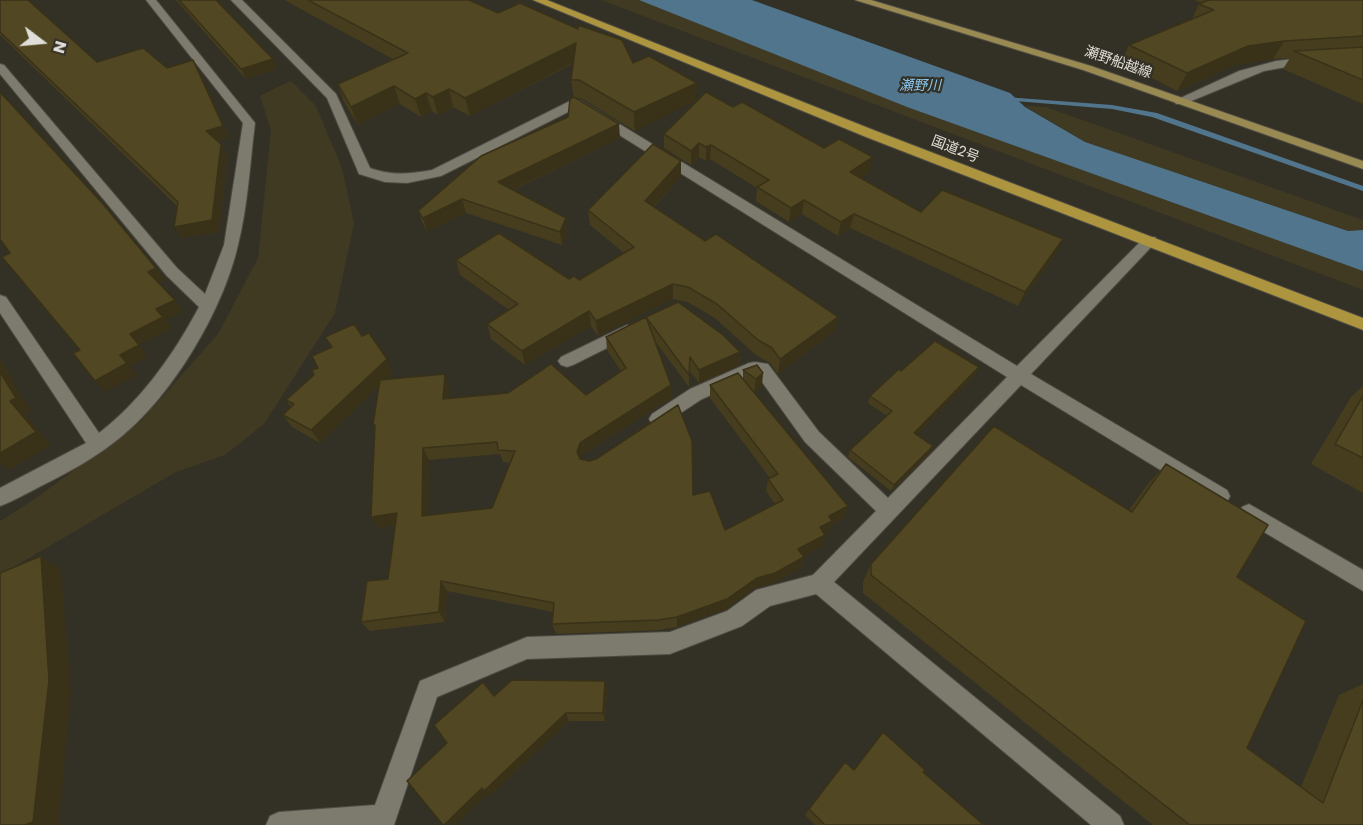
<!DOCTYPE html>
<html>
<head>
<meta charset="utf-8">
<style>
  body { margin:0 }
  #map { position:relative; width:1363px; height:825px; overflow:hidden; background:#333026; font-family:Poppins,sans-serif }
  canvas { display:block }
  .north { position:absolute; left:12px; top:12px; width:60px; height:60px; -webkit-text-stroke:4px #333026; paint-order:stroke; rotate:106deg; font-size:16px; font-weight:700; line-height:24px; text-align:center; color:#e0ded8 }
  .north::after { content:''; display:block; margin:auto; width:21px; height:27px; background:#e0ded8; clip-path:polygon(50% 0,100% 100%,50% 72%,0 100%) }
</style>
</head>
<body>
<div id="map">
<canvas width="1363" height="825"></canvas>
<div class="north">N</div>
</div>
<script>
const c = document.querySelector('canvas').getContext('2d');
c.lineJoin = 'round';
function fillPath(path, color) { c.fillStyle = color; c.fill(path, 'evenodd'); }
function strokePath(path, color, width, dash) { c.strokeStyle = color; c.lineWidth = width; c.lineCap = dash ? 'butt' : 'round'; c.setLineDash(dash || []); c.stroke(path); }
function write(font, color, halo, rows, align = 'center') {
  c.font = font + ' Poppins,"Noto Sans JP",sans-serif'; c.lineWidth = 4.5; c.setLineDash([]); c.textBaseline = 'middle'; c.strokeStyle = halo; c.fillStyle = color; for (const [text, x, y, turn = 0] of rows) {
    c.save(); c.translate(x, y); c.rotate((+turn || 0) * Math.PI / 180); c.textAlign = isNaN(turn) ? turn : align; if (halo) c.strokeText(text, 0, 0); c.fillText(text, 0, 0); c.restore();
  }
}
const green = new Path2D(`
  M 601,0 L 639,0 L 907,107 L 1363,271 L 1363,290 Z
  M 291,81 L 316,106 L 342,168 L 354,223 L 335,313 L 264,424 L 225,455 L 176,472 L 0,575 L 0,521 L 32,501 L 141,421 L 218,334 L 258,258 L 271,130 L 260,96 Z
  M 1025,106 L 1046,107 L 1363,220 L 1363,230 L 1349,231 L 1085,142 Z`);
const water = new Path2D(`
  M 639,0 L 752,0 L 1010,93 L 1025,107 L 1085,142 L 1348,231 L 1363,230 L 1363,271 L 907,107 Z`);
const stream = new Path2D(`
  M 1005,97 L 1112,105 L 1157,113 L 1363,186 L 1363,191 L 1152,117 L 1112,109 L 1003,100 L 1003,98 Z`);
const minor = new Path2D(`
  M 146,0 L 156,0 L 255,123 C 250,163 248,205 238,245 C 223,310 174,393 122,436 C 97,457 69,472 41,486 C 27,493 14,501 0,506 L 0,488 L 86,443 L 0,313 L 0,295 L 6,297 L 99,433 C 142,400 174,354 199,307 L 167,276 L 0,74 L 0,64 L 4,65 L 177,268 L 205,294 L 224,245 L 243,123 Z
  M 231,0 L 242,0 L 336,94 L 370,168 C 392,176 409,174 432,170 L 572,100 L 580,100 L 1017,366 L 1145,237 L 1155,237 L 1157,240 L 1155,243 L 1031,374 L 1227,490 L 1230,496 L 1227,502 L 1220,504 L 1213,502 L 1021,385 L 834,582 L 1120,816 L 1124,825 L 1091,825 L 816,594 L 770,606 L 742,626 L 670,654 L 527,659 L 437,697 L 394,825 L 266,825 L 270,816 L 279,812 L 375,805 L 420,681 L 527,637 L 670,632 L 727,611 L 756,590 L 813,575 L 876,511 L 805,442 L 757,375 L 702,399 L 664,424 L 658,426 L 652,424 L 649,419 L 652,414 L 690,389 L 749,363 L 755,362 L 768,364 L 819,432 L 888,498 L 1007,377 L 576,108 L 441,176 L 407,183 L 385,182 L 359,174 L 327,98 Z
  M 1310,57 L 1314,58 L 1314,62 L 1264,71 L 1184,104 L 1176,104 L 1174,101 L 1239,71 L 1276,61 Z
  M 627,325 L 633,327 L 635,331 L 633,335 L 573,365 L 567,367 L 561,365 L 558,361 L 561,357 Z
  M 1249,504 L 1363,570 L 1363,591 L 1242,519 L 1239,513 L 1242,507 Z`);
const major = new Path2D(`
  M 855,0 L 871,0 L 1091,66 L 1363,161 L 1363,169 L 1083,70 Z`);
const highway = new Path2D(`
  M 533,0 L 547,0 L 876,131 L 1363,318 L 1363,330 L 866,137 Z`);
const wall = new Path2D(`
  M 0,0 L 97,62 L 199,71 L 229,137 L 217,141 L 221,144 L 227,156 L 219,232 L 181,238 L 177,206 L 0,35 Z
  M 176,0 L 216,0 L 273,59 L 277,68 L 246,79 Z
  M 284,0 L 469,0 L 498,13 L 633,63 L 635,131 L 581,98 L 575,98 L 620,138 L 513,190 L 568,231 L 562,245 L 466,213 L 427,231 L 423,224 L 418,211 L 568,117 L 574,98 L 571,80 L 574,63 L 470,116 L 453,107 L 438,115 L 432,111 L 421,117 L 400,104 L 358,125 L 344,102 L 338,84 L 393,59 Z
  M 1194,0 L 1363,0 L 1363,104 L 1283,69 L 1290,58 L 1273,59 L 1238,64 L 1177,91 L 1121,62 L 1129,45 L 1192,19 L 1199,4 L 1201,3 Z
  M 733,107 L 824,148 L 870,172 L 860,178 L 921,212 L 1056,253 L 1018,306 L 850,228 L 838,236 L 802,214 L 789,222 L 756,201 L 757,188 L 710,159 L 706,161 L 699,157 L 691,165 L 664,148 L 664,134 Z
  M 681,161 L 681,176 L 654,207 L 705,241 L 838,317 L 835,331 L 778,374 L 770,363 L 756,355 L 716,319 L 688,302 L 673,299 L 598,336 L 591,326 L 525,365 L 491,339 L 487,324 L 509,310 L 460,275 L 456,260 L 579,280 L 624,253 L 590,225 L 588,210 Z
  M 646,317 L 740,352 L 739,365 L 699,383 L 689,370 L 689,387 L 655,341 L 671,385 L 671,398 L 582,455 L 580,459 L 693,495 L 725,530 L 775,504 L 766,491 L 768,479 L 770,478 L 710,398 L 710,385 L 743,379 L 743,370 L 757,365 L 762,386 L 754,392 L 752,391 L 848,506 L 844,518 L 831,525 L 829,532 L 825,534 L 822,546 L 803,556 L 801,568 L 773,583 L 755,588 L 726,609 L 677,627 L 659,630 L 556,634 L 552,624 L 553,612 L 447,591 L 445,622 L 370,631 L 361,622 L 388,579 L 395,525 L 378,528 L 375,430 L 373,425 L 379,386 L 320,443 L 292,427 L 283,415 L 291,407 L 286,400 L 314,375 L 331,348 L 325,337 L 362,336 L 393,373 L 386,379 L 450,387 L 449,398 L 586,395 L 621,371 L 607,350 L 606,337 ZM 500,454 L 503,462 L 511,463 L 492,508 L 428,515 L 429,460 Z
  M 901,371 L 976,374 L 916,435 L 933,446 L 930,452 L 891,491 L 848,457 L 850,450 L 887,416 L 868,403 L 870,396 Z
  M 1363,386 L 1363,493 L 1311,464 L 1351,397 Z
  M 1166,464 L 1237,577 L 1247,748 L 1301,787 L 1339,695 L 1363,684 L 1363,825 L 1153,825 L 863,593 L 863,582 L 871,564 L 1129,510 L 1148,484 Z
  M 605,681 L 607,689 L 605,721 L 569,721 L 490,796 L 447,743 L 494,696 Z
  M 854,770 L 923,772 L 984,825 L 815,825 L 805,815 L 809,809 Z`);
const shadedWall = new Path2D(`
  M 1284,41 L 1273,59 L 1238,64 L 1177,91 L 1187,73 L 1248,46 Z
  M 576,43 L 578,60 L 470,116 L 465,98 Z
  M 273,59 L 277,68 L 246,79 L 241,69 Z
  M 193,60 L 199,71 L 229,137 L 212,142 L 206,131 Z
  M 697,83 L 696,101 L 635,131 L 634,112 Z
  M 394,86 L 400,104 L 358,125 L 351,107 Z
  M 449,89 L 453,107 L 438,115 L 433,97 Z
  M 426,93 L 432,111 L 421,117 L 415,99 Z
  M 619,124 L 620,138 L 501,195 L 498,182 Z
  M 699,143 L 699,157 L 691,165 L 691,151 Z
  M 221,144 L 227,156 L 219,232 L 181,238 L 174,227 Z
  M 711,145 L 710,159 L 706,161 L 706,147 Z
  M 873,157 L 870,172 L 847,186 L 850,172 Z
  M 681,161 L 681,176 L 645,216 L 645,201 Z
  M 462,199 L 466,213 L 427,231 L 423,218 Z
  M 804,200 L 802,214 L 789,222 L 791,208 Z
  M 854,214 L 850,228 L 838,236 L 841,222 Z
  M 566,218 L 568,231 L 562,245 L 560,232 Z
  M 1063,239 L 1056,253 L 1018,306 L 1025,292 Z
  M 156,268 L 165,280 L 157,283 L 148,272 Z
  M 673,284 L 673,299 L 598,336 L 596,321 Z
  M 175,300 L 183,311 L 166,320 L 172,328 L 139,345 L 148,356 L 130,366 L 120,355 L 130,334 L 156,309 Z
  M 589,311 L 591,326 L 525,365 L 522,351 Z
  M 838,317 L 835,331 L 778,374 L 780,359 Z
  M 740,352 L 739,365 L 699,383 L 699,370 Z
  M 0,358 L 14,380 L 12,381 L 31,411 L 25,414 L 51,445 L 9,470 L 0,463 L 0,453 L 10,401 L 0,372 Z
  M 387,359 L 393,373 L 320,443 L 311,430 Z
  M 127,363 L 137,375 L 105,392 L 95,381 Z
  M 979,367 L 976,374 L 912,440 L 914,433 Z
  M 763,373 L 762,386 L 754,392 L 756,379 Z
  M 445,374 L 450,387 L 448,411 L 443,399 Z
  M 671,385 L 671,398 L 582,455 L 579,464 L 577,452 L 580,443 Z
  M 933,446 L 930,452 L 891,491 L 894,485 Z
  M 423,448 L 429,460 L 428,527 L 422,516 Z
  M 848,506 L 844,518 L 831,525 L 829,532 L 817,538 L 820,527 L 829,516 Z
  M 397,513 L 403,524 L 378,528 L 371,517 Z
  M 825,535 L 822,546 L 795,560 L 798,549 Z
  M 41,556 L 61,570 L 71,690 L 59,825 L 25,825 Z
  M 804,557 L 801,568 L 773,583 L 755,588 L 726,609 L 677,627 L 677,617 L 757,578 Z
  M 441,581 L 447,591 L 445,622 L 439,612 Z
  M 605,681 L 607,689 L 605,721 L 603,713 Z
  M 566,713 L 569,721 L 490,796 L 487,794 L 456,825 L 444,825 L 482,788 Z`);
const building = new Path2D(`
  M 0,0 L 28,0 L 97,62 L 143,48 L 167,68 L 193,60 L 223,126 L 206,131 L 221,144 L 212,220 L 174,227 L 178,202 L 0,32 Z
  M 179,0 L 216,0 L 273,59 L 241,69 Z
  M 308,0 L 469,0 L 498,13 L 520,3 L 578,29 L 578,25 L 622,40 L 633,63 L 649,56 L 697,83 L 634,112 L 579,80 L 571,80 L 576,43 L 465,98 L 449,89 L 433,97 L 426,93 L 415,99 L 394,86 L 351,107 L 338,84 L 408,53 Z
  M 1209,0 L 1363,0 L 1363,36 L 1284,41 L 1248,46 L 1187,73 L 1129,45 L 1214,10 L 1199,4 Z
  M 1363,47 L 1363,80 L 1294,51 Z
  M 0,92 L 103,204 L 156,268 L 148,272 L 175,300 L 156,309 L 163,317 L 130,334 L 139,345 L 120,355 L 127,363 L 95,381 L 73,353 L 80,350 L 2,257 L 10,253 L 0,239 Z
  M 706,92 L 733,107 L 742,102 L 824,148 L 839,139 L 873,157 L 850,172 L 921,212 L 942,190 L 1063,239 L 1025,292 L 854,214 L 841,222 L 804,200 L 791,208 L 757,187 L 769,180 L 711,145 L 706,147 L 699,143 L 691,151 L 664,134 Z
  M 574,97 L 619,124 L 498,182 L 566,218 L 560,232 L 462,199 L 423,218 L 418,211 L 481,156 L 568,117 L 570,99 Z
  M 653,144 L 681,161 L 645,201 L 705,241 L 716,234 L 838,317 L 780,359 L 772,348 L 758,340 L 717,304 L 688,287 L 673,284 L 596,321 L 589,311 L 522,351 L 487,324 L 518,304 L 456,260 L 499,233 L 569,279 L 574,276 L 579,280 L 634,247 L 588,210 Z
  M 678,302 L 723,335 L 740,352 L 699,370 L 690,357 L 689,375 L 646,317 Z
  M 646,317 L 671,385 L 580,443 L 577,452 L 580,459 L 589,461 L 596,459 L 678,405 L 692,441 L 693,495 L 710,491 L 725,530 L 783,500 L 768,479 L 778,474 L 710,385 L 738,373 L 848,506 L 829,516 L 832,521 L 820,527 L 825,535 L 798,549 L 804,557 L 775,573 L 757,578 L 727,599 L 677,617 L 658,620 L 552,624 L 554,603 L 441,581 L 439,612 L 361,622 L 367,581 L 388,579 L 397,513 L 371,517 L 375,425 L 373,425 L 380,380 L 445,374 L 443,399 L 508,393 L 551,364 L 586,395 L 626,368 L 606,337 ZM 497,442 L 498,450 L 515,451 L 492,508 L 422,516 L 423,448 Z
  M 354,324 L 362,336 L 369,333 L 387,359 L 311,430 L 283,415 L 294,404 L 286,400 L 314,375 L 312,370 L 318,368 L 312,356 L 332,347 L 325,337 Z
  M 935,341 L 979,367 L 914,433 L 933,446 L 894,485 L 850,450 L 892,411 L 870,396 L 899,369 L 901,371 Z
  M 757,365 L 763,373 L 756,379 L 743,370 Z
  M 0,372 L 16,398 L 10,401 L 36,432 L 0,453 Z
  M 1363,396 L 1363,458 L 1335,444 Z
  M 994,426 L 1132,512 L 1166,464 L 1268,525 L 1237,577 L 1306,621 L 1247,748 L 1323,803 L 1363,700 L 1363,825 L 1190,825 L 871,575 L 871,564 Z
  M 41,556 L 49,680 L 33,822 L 25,825 L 0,825 L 0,573 Z
  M 512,680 L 605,681 L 603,713 L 566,713 L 484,791 L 482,788 L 444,825 L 443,825 L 407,781 L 447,743 L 434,725 L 483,682 L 494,696 Z
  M 883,732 L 925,770 L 923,772 L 984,825 L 825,825 L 809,809 L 845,762 L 854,770 Z`);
const farStreetnames = [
  ["瀬野船越線",1118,63,19],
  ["国道2号",955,150,21]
];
const farWaternames = [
  ["瀬野川",920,86]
];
fillPath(green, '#413a22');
fillPath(water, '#51758c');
fillPath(stream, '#51758c');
strokePath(minor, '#4e4b43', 2);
strokePath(major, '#4e4b43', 2);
strokePath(highway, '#4e4b43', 2);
fillPath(minor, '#7d7a6e');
fillPath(major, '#998a51');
fillPath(highway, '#ac953e');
fillPath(wall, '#463d1e');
fillPath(shadedWall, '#393218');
fillPath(building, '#514723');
strokePath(building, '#393218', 1.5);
write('14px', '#e0ded8', '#333026', farStreetnames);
write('italic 14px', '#8ac7f0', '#333026', farWaternames);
</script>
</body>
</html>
